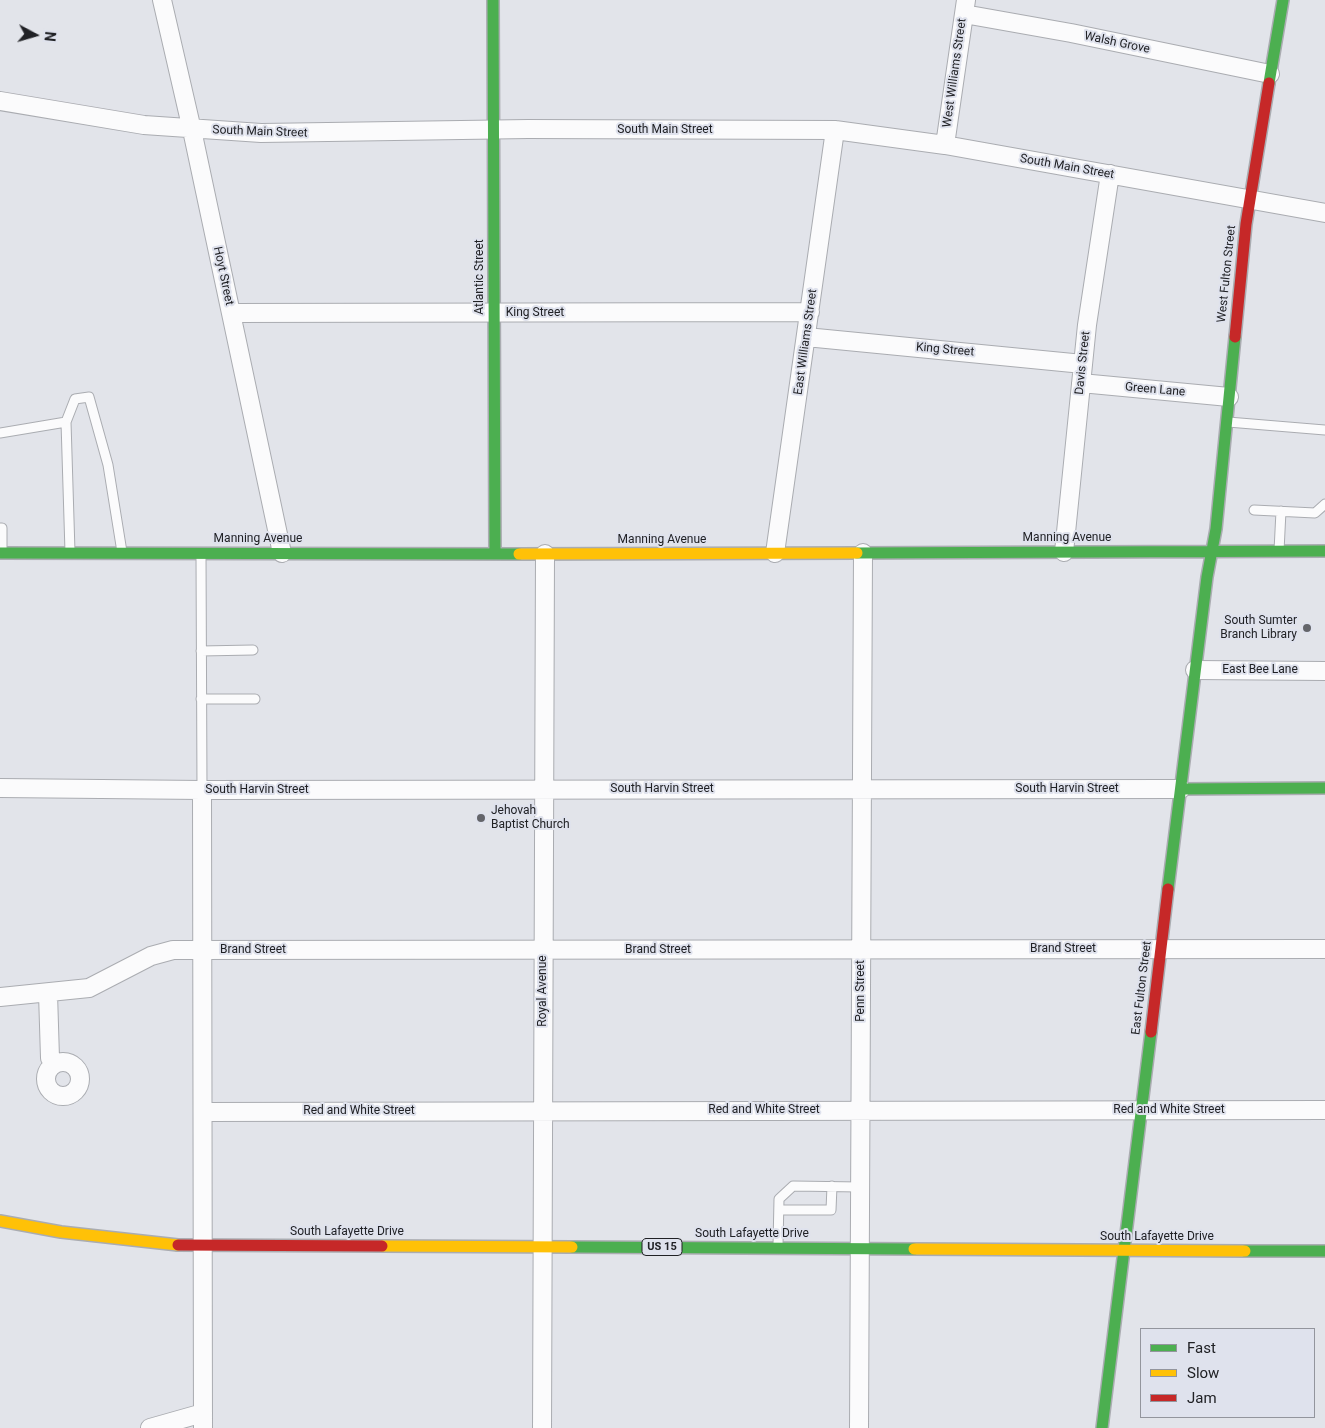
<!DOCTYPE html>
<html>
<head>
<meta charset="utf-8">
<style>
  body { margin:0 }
  #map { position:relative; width:1325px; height:1428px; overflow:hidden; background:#e2e4ea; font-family:Roboto,sans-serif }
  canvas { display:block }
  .legend { position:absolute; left:1140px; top:1328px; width:175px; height:90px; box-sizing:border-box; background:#dfe2ed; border:1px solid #93959d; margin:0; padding:6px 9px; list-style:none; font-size:15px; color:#202125 }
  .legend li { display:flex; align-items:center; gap:10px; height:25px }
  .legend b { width:25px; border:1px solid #93959d }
  .north { position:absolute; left:10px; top:10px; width:50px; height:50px; -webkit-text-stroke:4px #dfe2ed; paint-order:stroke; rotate:96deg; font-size:14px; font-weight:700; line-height:20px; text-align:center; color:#202125 }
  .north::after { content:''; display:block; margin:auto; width:18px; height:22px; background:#202125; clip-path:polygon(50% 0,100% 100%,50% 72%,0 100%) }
</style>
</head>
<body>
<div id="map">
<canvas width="1325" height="1428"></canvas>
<ul class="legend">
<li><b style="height:6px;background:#4caf50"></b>Fast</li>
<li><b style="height:6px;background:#ffc107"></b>Slow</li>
<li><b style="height:6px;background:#c62828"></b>Jam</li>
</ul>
<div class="north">N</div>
</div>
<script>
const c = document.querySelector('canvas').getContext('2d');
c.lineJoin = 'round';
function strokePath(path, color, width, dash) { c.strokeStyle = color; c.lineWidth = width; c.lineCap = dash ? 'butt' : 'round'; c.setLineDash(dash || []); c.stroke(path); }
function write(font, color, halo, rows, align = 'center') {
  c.font = font + ' Roboto,sans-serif'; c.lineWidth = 4; c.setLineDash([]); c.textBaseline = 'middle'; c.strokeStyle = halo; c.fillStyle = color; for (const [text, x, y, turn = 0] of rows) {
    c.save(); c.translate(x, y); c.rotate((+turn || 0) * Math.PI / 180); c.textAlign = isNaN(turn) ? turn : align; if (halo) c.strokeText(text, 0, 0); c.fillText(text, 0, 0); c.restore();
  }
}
const lane = new Path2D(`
  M 66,422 L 70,552
  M 1228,422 L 1325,430
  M 0,433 L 66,422 L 75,399 L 89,397 L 108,465 L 122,552
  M 1254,510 L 1315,513 L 1325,504
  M 0,528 L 2,528 L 2,551
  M 1279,551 L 1281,511
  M 201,555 L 202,790
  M 201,651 L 253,650
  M 201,699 L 255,699
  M 779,1210 L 831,1210 L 832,1186
  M 778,1245 L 779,1199 L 793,1186 L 860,1187`);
const street = new Path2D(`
  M 162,0 L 192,130 L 282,553
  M 964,14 L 1071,33 L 1270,74
  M 0,101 L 144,125 L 261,133 L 528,129 L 835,130 L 945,145 L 1325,213
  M 945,145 L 966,0
  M 231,313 L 810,312
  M 806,337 L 1083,364
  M 1081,383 L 1229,397
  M 1064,552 L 1087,325 L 1110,174
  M 775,553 L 835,130
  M 1195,670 L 1325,671
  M 0,788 L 202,790 L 1181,789
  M 202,790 L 203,1428
  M 48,993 L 50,1058 L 54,1064
  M 0,997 L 89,988 L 151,956 L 173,950 L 1325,949
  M46 1079a17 17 0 1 1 34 0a17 17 0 1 1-34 0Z
  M 203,1112 L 1325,1110
  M 150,1428 L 203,1413
  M 542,1428 L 545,554
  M 859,1428 L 863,553`);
const fast = new Path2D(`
  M 493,0 L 495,554
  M 1269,83 L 1283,0
  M 0,553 L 519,554
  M 857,553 L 1325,551
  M 1181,789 L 1325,788
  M 1168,889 L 1207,577 L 1216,529 L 1235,337
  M 572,1247 L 914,1249
  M 1245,1251 L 1325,1251
  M 1102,1428 L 1151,1032`);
const slow = new Path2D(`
  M 519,554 L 857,553
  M 0,1221 L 61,1232 L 178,1245
  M 382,1246 L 572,1247
  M 914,1249 L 1245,1251`);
const jam = new Path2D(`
  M 1235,337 L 1246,224 L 1269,83
  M 1151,1032 L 1168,889
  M 178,1245 L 382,1246`);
const markers = [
  [1307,628,5,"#64656a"],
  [481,818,5,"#64656a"]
];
const shields = [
  [662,1247,40]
];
const shieldNames = [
  ["US 15",662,1247]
];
const streetNames = [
  ["Walsh Grove",1117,43,12],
  ["West Williams Street",955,73,-82],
  ["South Main Street",665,130],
  ["South Main Street",260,132,2],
  ["South Main Street",1067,167,10],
  ["West Fulton Street",1227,274,-84],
  ["Hoyt Street",223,276,78],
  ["Atlantic Street",480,277,-90],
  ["King Street",535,313],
  ["East Williams Street",806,342,-82],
  ["King Street",945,350,5],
  ["Davis Street",1083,363,-84],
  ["Green Lane",1155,390,5],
  ["Manning Avenue",1067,538],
  ["Manning Avenue",258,539],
  ["Manning Avenue",662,540],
  ["East Bee Lane",1260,670],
  ["South Harvin Street",662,789],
  ["South Harvin Street",1067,789],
  ["South Harvin Street",257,790],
  ["Brand Street",1063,949],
  ["Brand Street",253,950],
  ["Brand Street",658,950],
  ["East Fulton Street",1142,988,-83],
  ["Royal Avenue",543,991,-90],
  ["Penn Street",861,991,-90],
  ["Red and White Street",764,1110],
  ["Red and White Street",1169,1110],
  ["Red and White Street",359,1111],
  ["South Lafayette Drive",347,1232],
  ["South Lafayette Drive",752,1234],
  ["South Lafayette Drive",1157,1237]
];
const poiNames = [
  ["South Sumter",1297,621],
  ["Branch Library",1297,635],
  ["Jehovah",491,811,"left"],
  ["Baptist Church",491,825,"left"]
];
strokePath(lane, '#aaacb1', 11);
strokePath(street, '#aaacb1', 20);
strokePath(fast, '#aaacb1', 14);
strokePath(slow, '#aaacb1', 14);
strokePath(jam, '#aaacb1', 14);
strokePath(lane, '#fbfbfc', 9);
strokePath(street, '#fbfbfc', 18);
strokePath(fast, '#4caf50', 11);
strokePath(slow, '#ffc107', 11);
strokePath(jam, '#c62828', 11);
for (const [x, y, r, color] of markers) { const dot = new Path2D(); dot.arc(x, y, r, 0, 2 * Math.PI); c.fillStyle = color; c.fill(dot); strokePath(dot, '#dfe2ed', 2); }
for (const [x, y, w] of shields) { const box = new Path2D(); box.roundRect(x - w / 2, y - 8.5, w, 17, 4); c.fillStyle = '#dfe2ed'; c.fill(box); strokePath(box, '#202125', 1); }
write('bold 11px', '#202125', null, shieldNames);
write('12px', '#202125', '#dfe2ed', streetNames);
write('12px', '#202125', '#dfe2ed', poiNames, 'right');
</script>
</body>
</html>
